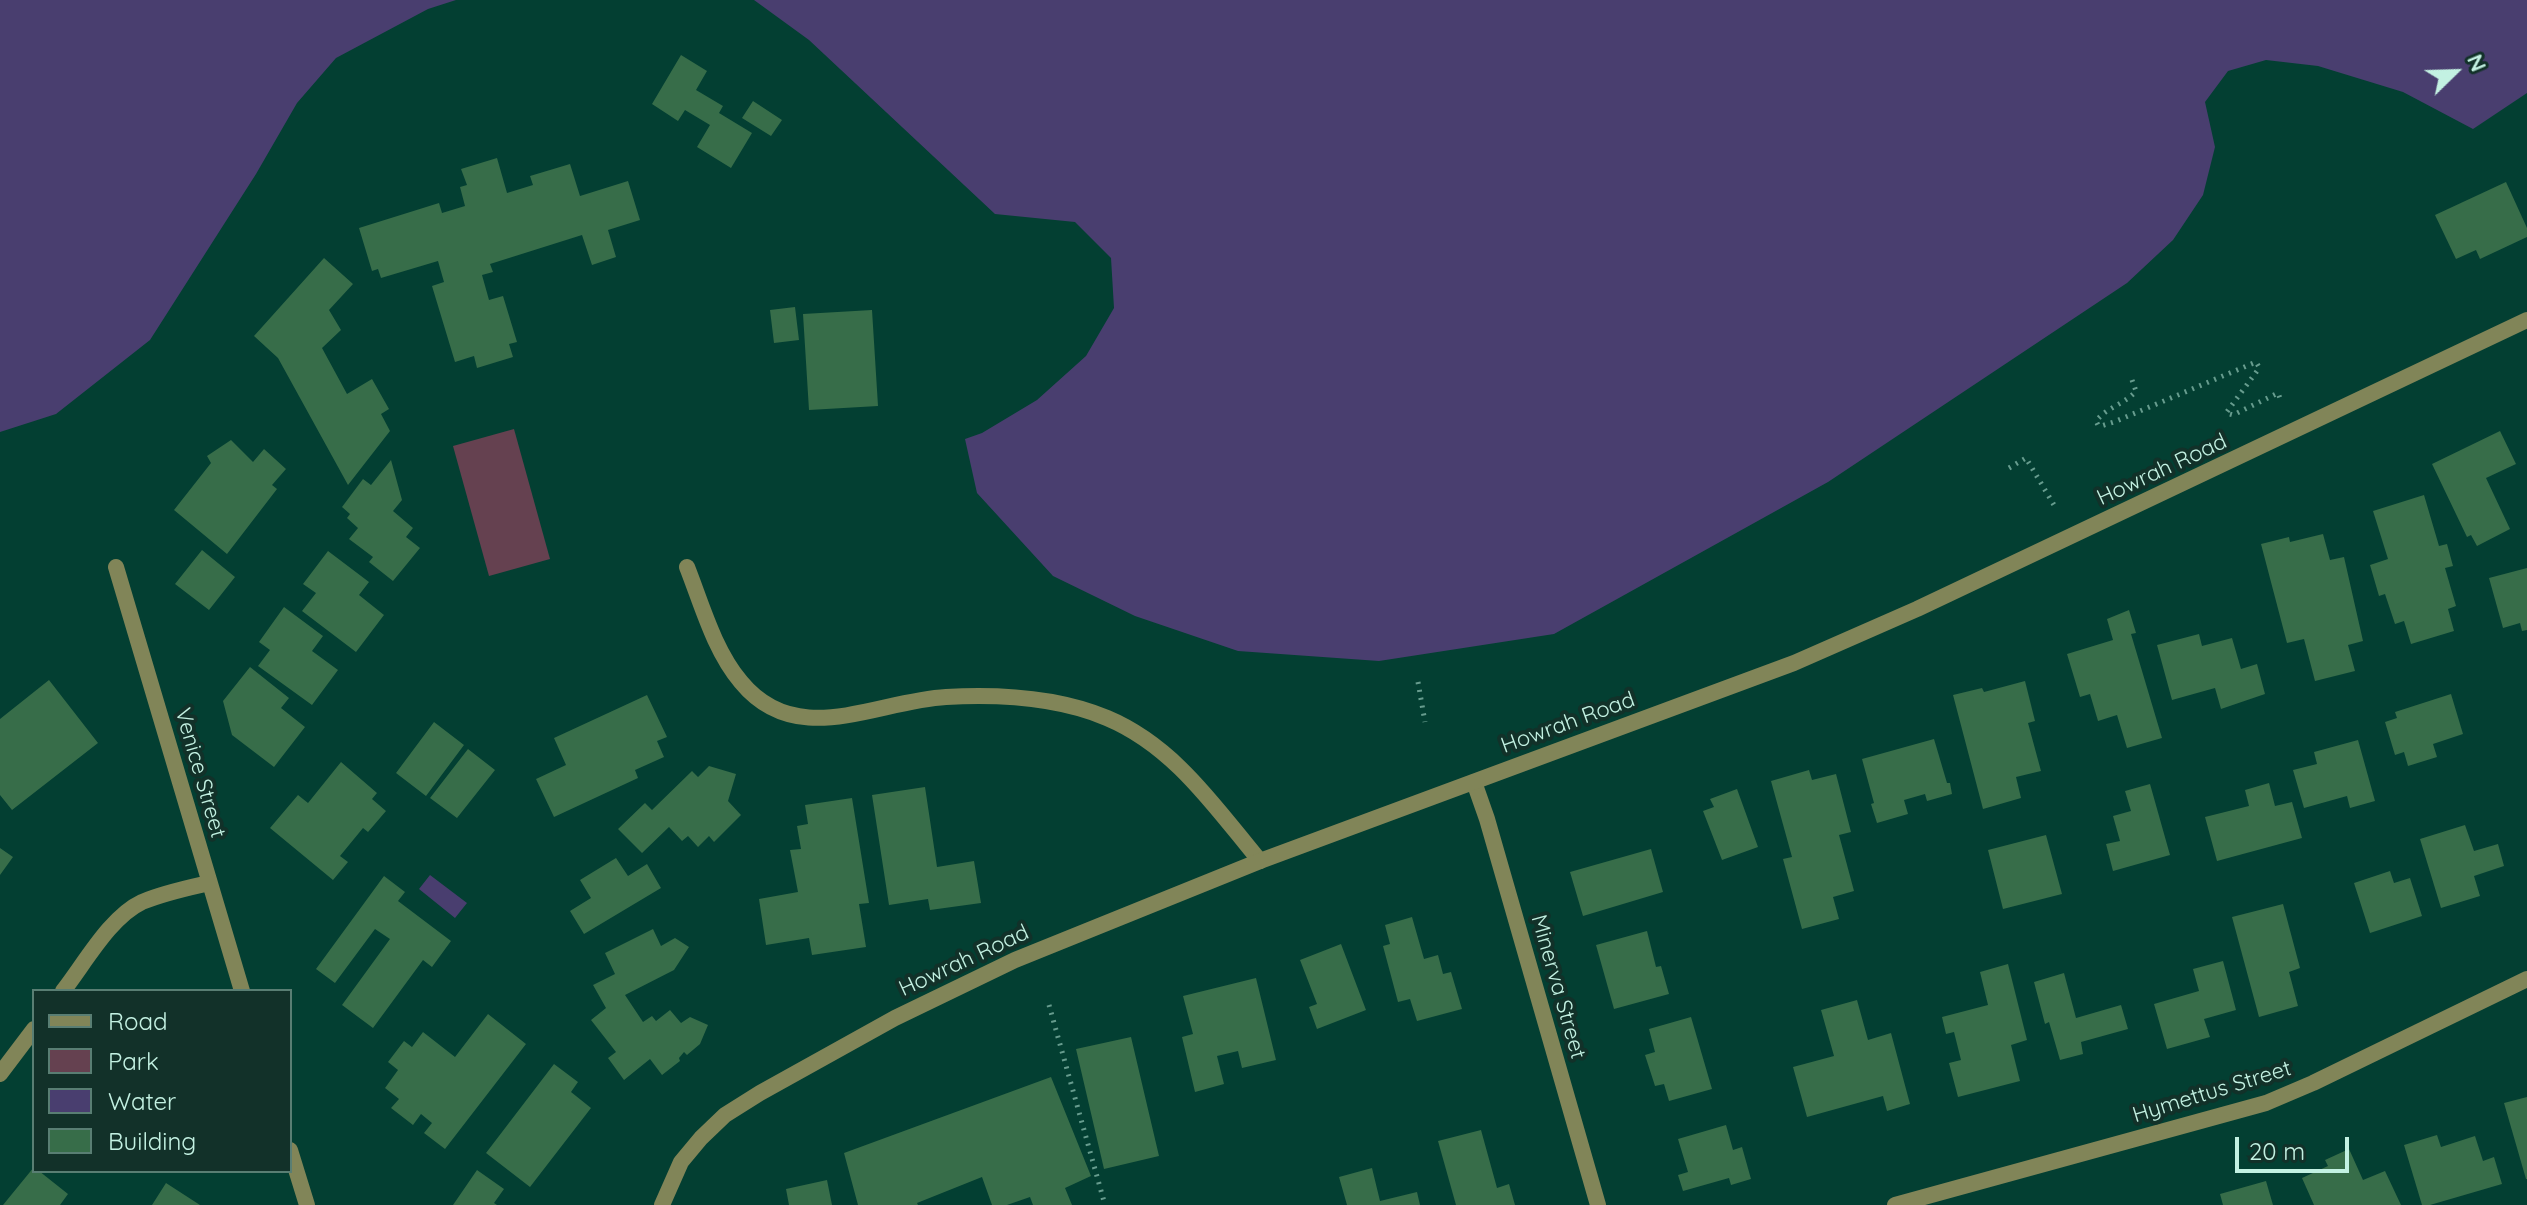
<!DOCTYPE html>
<html>
<head>
<meta charset="utf-8">
<style>
  body { margin:0 }
  #map { position:relative; width:2527px; height:1205px; overflow:hidden; background:#033f32; font-family:Quicksand,sans-serif }
  canvas { display:block }
  .legend { position:absolute; left:32px; top:989px; width:260px; height:184px; box-sizing:border-box; background:#123129; border:2px solid #597e73; margin:0; padding:10px 14px; list-style:none; font-size:24px; color:#c3f1e2 }
  .legend li { display:flex; align-items:center; gap:16px; height:40px }
  .legend b { width:40px; border:2px solid #597e73 }
  .north { position:absolute; left:2415px; top:32px; width:80px; height:80px; -webkit-text-stroke:6px #123129; paint-order:stroke; rotate:67deg; font-size:22px; font-weight:700; line-height:32px; text-align:center; color:#c3f1e2 }
  .north::after { content:''; display:block; margin:auto; width:28px; height:36px; background:#c3f1e2; clip-path:polygon(50% 0,100% 100%,50% 72%,0 100%) }
  .scale { position:absolute; left:2235px; top:1137px; width:114px; height:36px; box-sizing:border-box; border:4px solid #c3f1e2; border-top:0; padding-left:10px; font-size:24px; line-height:28px; white-space:nowrap; color:#c3f1e2; -webkit-text-stroke:6px #123129; paint-order:stroke }
</style>
</head>
<body>
<div id="map">
<canvas width="2527" height="1205"></canvas>
<ul class="legend">
<li><b style="height:10px;background:#818558"></b>Road</li>
<li><b style="height:22px;background:#654150"></b>Park</li>
<li><b style="height:22px;background:#493e6f"></b>Water</li>
<li><b style="height:22px;background:#376d49"></b>Building</li>
</ul>
<div class="north">N</div>
<div class="scale">20 m</div>
</div>
<script>
const c = document.querySelector('canvas').getContext('2d');
c.lineJoin = 'round';
function fillPath(path, color) { c.fillStyle = color; c.fill(path, 'evenodd'); }
function strokePath(path, color, width, dash) { c.strokeStyle = color; c.lineWidth = width; c.lineCap = dash ? 'butt' : 'round'; c.setLineDash(dash || []); c.stroke(path); }
function write(font, color, halo, rows, align = 'center') {
  c.font = font + ' Quicksand,sans-serif'; c.lineWidth = 8; c.setLineDash([]); c.textBaseline = 'middle'; c.strokeStyle = halo; c.fillStyle = color; for (const [text, x, y, turn = 0] of rows) {
    c.save(); c.translate(x, y); c.rotate((+turn || 0) * Math.PI / 180); c.textAlign = isNaN(turn) ? turn : align; if (halo) c.strokeText(text, 0, 0); c.fillText(text, 0, 0); c.restore();
  }
}
const green = new Path2D(`
  M 514,429 L 550,559 L 489,576 L 453,446 Z`);
const water = new Path2D(`
  M 0,0 L 456,0 L 428,9 L 336,58 L 297,103 L 256,174 L 150,340 L 56,414 L 0,432 Z
  M 754,0 L 2527,0 L 2527,93 L 2473,129 L 2403,92 L 2318,66 L 2266,60 L 2228,71 L 2205,102 L 2215,147 L 2203,195 L 2173,240 L 2127,283 L 1828,482 L 1554,634 L 1379,661 L 1238,651 L 1135,616 L 1053,576 L 977,493 L 965,439 L 982,433 L 1037,400 L 1086,356 L 1114,308 L 1111,258 L 1075,222 L 995,214 L 809,40 Z
  M 430,875 L 467,903 L 455,918 L 419,889 Z`);
const building = new Path2D(`
  M 681,55 L 707,71 L 696,90 L 723,106 L 719,113 L 752,133 L 731,168 L 697,147 L 710,125 L 685,110 L 678,121 L 652,104 Z
  M 753,101 L 782,120 L 771,136 L 742,118 Z
  M 497,158 L 507,193 L 533,185 L 530,176 L 570,164 L 580,196 L 628,181 L 640,220 L 608,230 L 616,257 L 592,265 L 582,235 L 490,264 L 493,272 L 482,275 L 489,300 L 503,296 L 517,342 L 509,344 L 513,357 L 477,368 L 474,356 L 455,362 L 432,286 L 444,282 L 438,261 L 381,278 L 378,269 L 372,271 L 359,228 L 439,203 L 442,213 L 465,206 L 460,187 L 467,185 L 461,169 Z
  M 2506,182 L 2527,228 L 2527,237 L 2480,259 L 2476,250 L 2456,259 L 2435,215 Z
  M 324,258 L 353,284 L 329,310 L 341,330 L 322,348 L 347,394 L 372,379 L 389,409 L 381,414 L 390,431 L 348,485 L 278,358 L 254,336 Z
  M 795,307 L 799,340 L 774,343 L 770,310 Z
  M 872,310 L 878,406 L 809,410 L 803,314 Z
  M 2500,431 L 2516,464 L 2486,478 L 2510,529 L 2477,546 L 2471,535 L 2467,537 L 2432,464 Z
  M 231,440 L 253,462 L 264,449 L 286,469 L 272,485 L 277,489 L 227,554 L 174,510 L 211,463 L 207,456 Z
  M 391,460 L 402,500 L 393,511 L 413,528 L 406,537 L 420,548 L 393,581 L 369,562 L 373,557 L 349,539 L 358,528 L 347,518 L 350,514 L 342,507 L 363,479 L 371,485 Z
  M 2424,495 L 2439,546 L 2447,544 L 2453,566 L 2445,568 L 2456,606 L 2448,609 L 2454,631 L 2411,644 L 2404,621 L 2395,624 L 2385,594 L 2379,596 L 2370,565 L 2388,559 L 2373,511 Z
  M 2323,534 L 2330,560 L 2344,557 L 2363,641 L 2348,645 L 2355,671 L 2315,681 L 2304,639 L 2287,643 L 2261,544 L 2289,537 L 2290,542 Z
  M 202,550 L 235,577 L 209,610 L 175,584 Z
  M 328,551 L 369,582 L 359,595 L 384,615 L 356,652 L 302,611 L 316,593 L 303,584 Z
  M 2527,568 L 2527,630 L 2522,631 L 2520,623 L 2503,628 L 2489,578 Z
  M 284,607 L 323,636 L 312,651 L 338,670 L 312,705 L 258,666 L 270,650 L 259,642 Z
  M 2129,610 L 2136,633 L 2131,634 L 2162,738 L 2127,748 L 2117,715 L 2098,721 L 2090,694 L 2080,697 L 2067,654 L 2113,640 L 2107,619 Z
  M 2199,634 L 2202,646 L 2232,638 L 2241,669 L 2257,664 L 2265,694 L 2221,709 L 2215,688 L 2172,700 L 2157,645 Z
  M 250,667 L 289,698 L 281,708 L 305,727 L 274,767 L 232,735 L 223,701 Z
  M 49,680 L 98,743 L 12,810 L 0,795 L 0,719 Z
  M 2025,681 L 2035,721 L 2028,723 L 2041,771 L 2016,777 L 2021,798 L 1983,809 L 1953,695 L 1982,688 L 1984,692 Z
  M 2451,694 L 2463,734 L 2433,744 L 2437,757 L 2408,766 L 2404,752 L 2395,755 L 2385,722 L 2397,718 L 2395,712 Z
  M 647,695 L 667,737 L 657,741 L 664,757 L 635,770 L 638,778 L 554,817 L 536,779 L 566,765 L 554,738 Z
  M 434,722 L 464,745 L 426,796 L 396,773 Z
  M 1934,739 L 1947,783 L 1950,783 L 1952,794 L 1927,801 L 1925,794 L 1904,800 L 1908,814 L 1877,823 L 1871,804 L 1874,803 L 1862,759 Z
  M 2358,740 L 2375,801 L 2350,808 L 2347,796 L 2304,808 L 2293,770 L 2317,764 L 2314,752 Z
  M 468,749 L 495,770 L 457,818 L 430,798 Z
  M 341,762 L 377,793 L 372,799 L 386,811 L 368,832 L 363,828 L 340,856 L 348,862 L 333,880 L 270,828 L 298,795 L 308,803 Z
  M 709,766 L 736,774 L 728,801 L 741,815 L 714,842 L 709,836 L 698,847 L 688,836 L 682,841 L 669,827 L 642,853 L 618,829 L 645,803 L 652,810 L 692,771 L 698,777 Z
  M 1809,770 L 1812,780 L 1836,774 L 1851,832 L 1839,835 L 1854,891 L 1833,897 L 1839,919 L 1802,929 L 1783,859 L 1792,857 L 1771,781 Z
  M 2269,783 L 2275,806 L 2292,802 L 2302,838 L 2217,861 L 2205,817 L 2249,806 L 2245,790 Z
  M 2150,784 L 2170,855 L 2113,871 L 2106,844 L 2120,841 L 2113,816 L 2131,811 L 2125,791 Z
  M 925,787 L 937,867 L 974,861 L 981,903 L 930,910 L 928,899 L 889,905 L 872,795 Z
  M 1737,789 L 1758,847 L 1722,860 L 1703,811 L 1714,807 L 1710,799 Z
  M 852,798 L 869,903 L 859,904 L 866,947 L 812,955 L 809,938 L 766,945 L 759,899 L 798,892 L 790,850 L 801,849 L 797,826 L 808,824 L 805,805 Z
  M 2465,825 L 2474,851 L 2498,844 L 2504,866 L 2474,876 L 2480,896 L 2441,908 L 2420,839 Z
  M 2046,835 L 2062,894 L 2003,909 L 1988,850 Z
  M 0,848 L 13,857 L 0,875 Z
  M 1651,849 L 1663,892 L 1583,916 L 1570,872 Z
  M 616,858 L 628,876 L 647,864 L 661,888 L 584,934 L 570,911 L 591,898 L 580,880 Z
  M 2390,871 L 2394,883 L 2410,878 L 2422,916 L 2370,933 L 2354,883 Z
  M 384,876 L 405,892 L 398,901 L 451,941 L 432,967 L 423,960 L 373,1028 L 342,1005 L 390,939 L 375,929 L 335,983 L 316,969 Z
  M 2283,904 L 2300,968 L 2289,972 L 2298,1006 L 2259,1017 L 2232,917 Z
  M 1412,917 L 1424,959 L 1438,955 L 1443,974 L 1451,972 L 1462,1009 L 1417,1021 L 1410,999 L 1398,1002 L 1383,946 L 1390,944 L 1385,925 Z
  M 653,929 L 661,946 L 675,938 L 689,947 L 674,970 L 625,995 L 643,1022 L 652,1016 L 656,1021 L 670,1010 L 681,1023 L 690,1017 L 708,1025 L 700,1044 L 687,1055 L 684,1052 L 679,1058 L 680,1061 L 662,1075 L 650,1059 L 624,1080 L 608,1058 L 616,1052 L 591,1020 L 606,1008 L 593,985 L 615,974 L 605,953 Z
  M 1647,931 L 1656,967 L 1661,966 L 1669,994 L 1614,1009 L 1596,945 Z
  M 1341,944 L 1366,1010 L 1317,1029 L 1309,1007 L 1317,1004 L 1300,960 Z
  M 2223,961 L 2236,1010 L 2204,1019 L 2210,1037 L 2167,1049 L 2154,1004 L 2199,991 L 2193,969 Z
  M 2008,964 L 2027,1040 L 2011,1045 L 2020,1081 L 1958,1097 L 1949,1063 L 1961,1060 L 1954,1032 L 1946,1034 L 1942,1017 L 1988,1005 L 1980,972 Z
  M 2064,973 L 2076,1018 L 2121,1005 L 2128,1029 L 2081,1042 L 2083,1054 L 2060,1060 L 2049,1022 L 2045,1024 L 2034,982 Z
  M 1256,978 L 1276,1060 L 1242,1068 L 1238,1051 L 1217,1056 L 1224,1084 L 1195,1092 L 1182,1037 L 1193,1034 L 1183,996 Z
  M 1857,1000 L 1868,1040 L 1891,1033 L 1910,1104 L 1887,1111 L 1883,1096 L 1807,1117 L 1793,1067 L 1834,1056 L 1821,1010 Z
  M 488,1014 L 526,1044 L 445,1149 L 424,1133 L 432,1123 L 421,1114 L 413,1125 L 391,1108 L 399,1099 L 385,1088 L 398,1070 L 388,1062 L 404,1041 L 412,1047 L 423,1032 L 455,1057 Z
  M 1691,1017 L 1712,1089 L 1669,1101 L 1664,1084 L 1655,1086 L 1645,1055 L 1655,1052 L 1649,1029 Z
  M 1131,1037 L 1159,1156 L 1104,1169 L 1076,1049 Z
  M 554,1064 L 578,1082 L 571,1092 L 591,1108 L 530,1187 L 486,1153 Z
  M 1051,1077 L 1091,1176 L 1065,1188 L 1072,1205 L 1033,1205 L 1030,1197 L 1007,1205 L 992,1205 L 982,1177 L 917,1203 L 918,1205 L 858,1205 L 844,1153 Z
  M 2527,1097 L 2527,1179 L 2526,1179 L 2504,1103 Z
  M 1726,1125 L 1733,1150 L 1742,1147 L 1751,1179 L 1731,1185 L 1729,1178 L 1683,1191 L 1678,1175 L 1688,1172 L 1678,1139 Z
  M 1481,1130 L 1497,1188 L 1509,1184 L 1515,1205 L 1456,1205 L 1438,1141 Z
  M 2437,1135 L 2441,1147 L 2475,1136 L 2483,1161 L 2494,1157 L 2502,1184 L 2430,1205 L 2422,1205 L 2404,1145 Z
  M 2349,1149 L 2363,1180 L 2385,1171 L 2401,1205 L 2314,1205 L 2302,1178 L 2328,1166 L 2325,1160 Z
  M 34,1167 L 34,1171 L 39,1171 L 68,1194 L 60,1205 L 3,1205 Z
  M 1372,1168 L 1380,1201 L 1417,1192 L 1420,1205 L 1347,1205 L 1339,1177 Z
  M 477,1170 L 504,1189 L 494,1203 L 497,1205 L 453,1205 Z
  M 827,1180 L 832,1205 L 789,1205 L 786,1189 Z
  M 2266,1181 L 2273,1205 L 2223,1205 L 2220,1194 Z
  M 166,1183 L 200,1205 L 152,1205 Z`);
const path = new Path2D(`
  M 2132,380 L 2136,391 C 2125,404 2107,407 2096,421 L 2098,425 L 2101,426 L 2114,422 L 2256,362 L 2259,367 L 2257,371 L 2226,413 L 2233,415 L 2278,393 L 2281,401
  M 2009,468 L 2026,458 L 2054,505
  M 1418,682 L 1425,722
  M 1049,1005 L 1105,1205`);
const minor = new Path2D(`
  M 116,567 L 242,991
  M 687,567 C 702,605 714,650 741,682 C 797,750 875,701 946,697 C 1000,694 1057,697 1107,718 C 1174,746 1215,807 1260,861
  M 1474,782 L 1487,819 L 1598,1205
  M 63,991 C 85,963 110,917 142,902 C 163,893 187,888 209,883
  M 0,1074 L 34,1029
  M 290,1150 L 307,1205
  M 1895,1205 L 2266,1103 L 2313,1083 L 2527,979`);
const tertiary = new Path2D(`
  M 662,1205 L 681,1162 L 701,1138 L 725,1115 L 760,1093 L 895,1018 L 1015,960 L 1260,861 L 1794,663 L 1917,609 L 2527,320`);
const streetNames = [
  ["Howrah Road",2162,470,-25],
  ["Howrah Road",1568,723,-20],
  ["Venice Street",200,773,74],
  ["Howrah Road",964,961,-25],
  ["Minerva Street",1558,987,74],
  ["Hymettus Street",2212,1092,-17]
];
fillPath(green, '#654150');
fillPath(water, '#493e6f');
fillPath(building, '#376d49');
strokePath(path, '#679c8e', 5, [2, 6]);
strokePath(minor, '#818558', 16);
strokePath(tertiary, '#818558', 16);
write('22px', '#c3f1e2', '#123129', streetNames);
</script>
</body>
</html>
